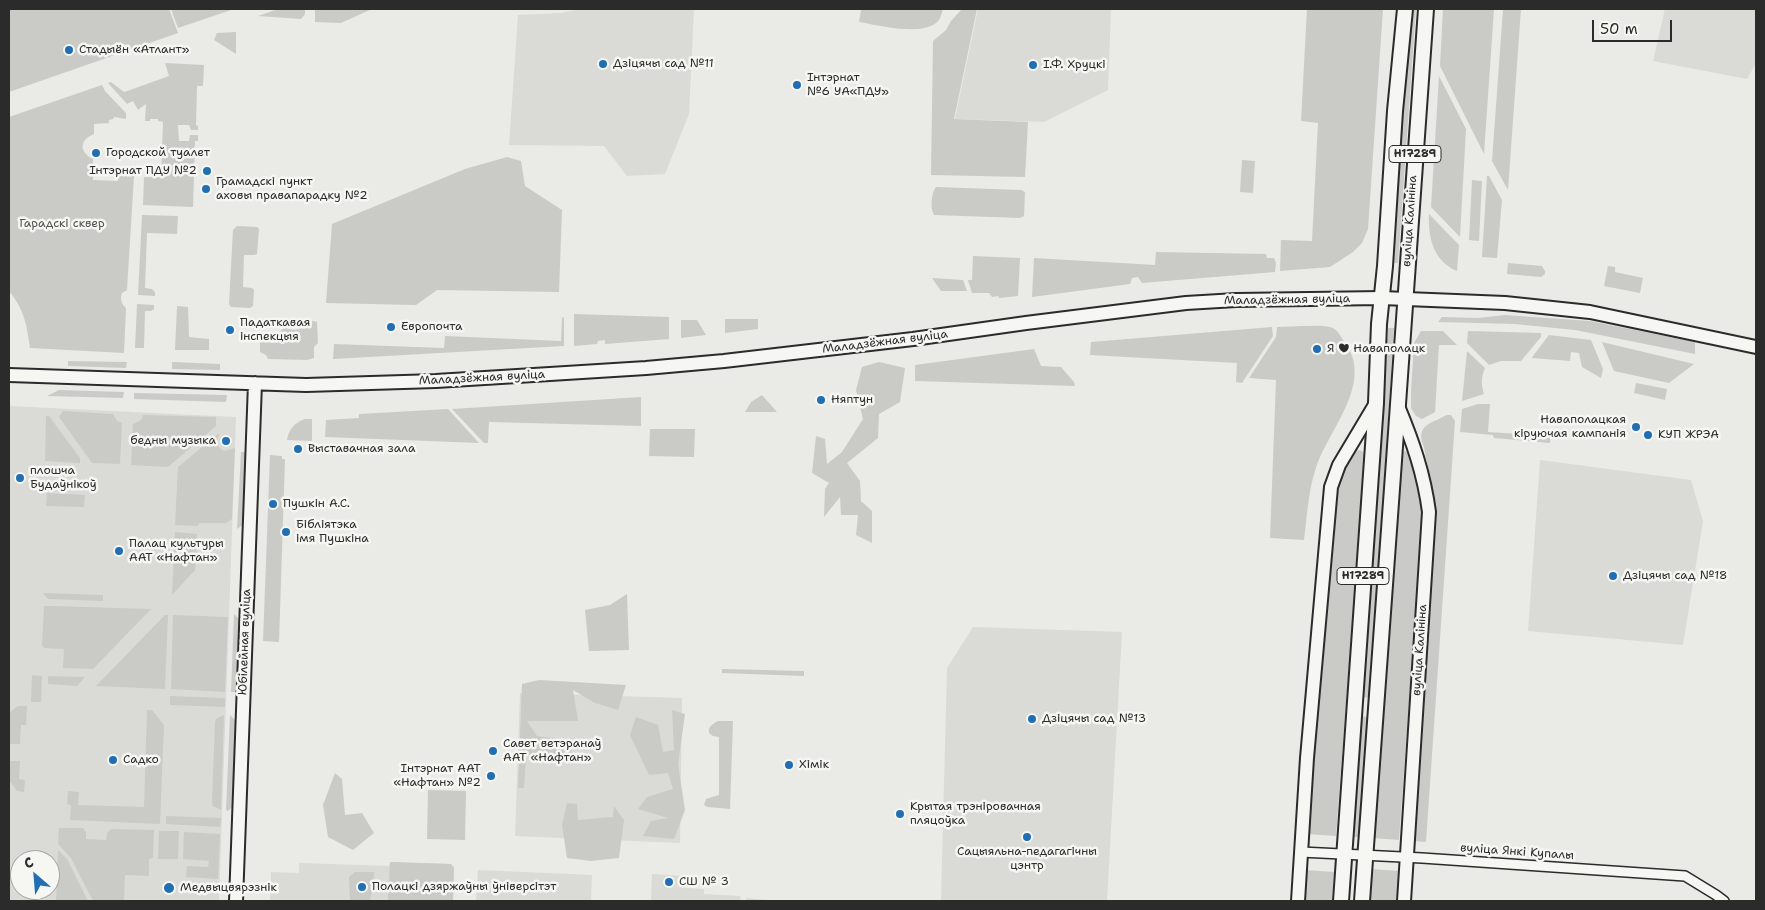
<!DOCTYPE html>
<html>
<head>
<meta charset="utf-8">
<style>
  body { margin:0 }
  #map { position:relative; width:1765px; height:910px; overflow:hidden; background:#eaeae6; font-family:"Shantell Sans",sans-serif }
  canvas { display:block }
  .frame { position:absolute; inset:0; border:10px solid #2b2b2b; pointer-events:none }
  .north { position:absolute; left:10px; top:850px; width:50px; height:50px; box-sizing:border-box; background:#f6f6f2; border:1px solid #a5a5a2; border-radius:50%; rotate:333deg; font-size:14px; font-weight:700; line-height:20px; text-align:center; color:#2b2b2b }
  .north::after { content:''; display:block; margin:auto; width:18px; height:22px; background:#1f6fb2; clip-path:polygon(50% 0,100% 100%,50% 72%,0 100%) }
  .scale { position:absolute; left:1592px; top:20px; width:80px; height:22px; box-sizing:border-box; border:2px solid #2b2b2b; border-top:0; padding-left:6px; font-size:15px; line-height:18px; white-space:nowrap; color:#2b2b2b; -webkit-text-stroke:4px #f6f6f2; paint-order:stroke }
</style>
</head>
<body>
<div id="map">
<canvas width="1765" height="910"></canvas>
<div class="frame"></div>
<div class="north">С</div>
<div class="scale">50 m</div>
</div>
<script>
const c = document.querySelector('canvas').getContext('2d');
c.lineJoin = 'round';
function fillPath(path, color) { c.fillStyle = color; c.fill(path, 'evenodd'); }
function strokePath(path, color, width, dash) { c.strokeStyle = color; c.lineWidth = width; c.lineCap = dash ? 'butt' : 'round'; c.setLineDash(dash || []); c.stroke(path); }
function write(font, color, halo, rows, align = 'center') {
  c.font = font + ' "Shantell Sans",sans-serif'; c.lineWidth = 5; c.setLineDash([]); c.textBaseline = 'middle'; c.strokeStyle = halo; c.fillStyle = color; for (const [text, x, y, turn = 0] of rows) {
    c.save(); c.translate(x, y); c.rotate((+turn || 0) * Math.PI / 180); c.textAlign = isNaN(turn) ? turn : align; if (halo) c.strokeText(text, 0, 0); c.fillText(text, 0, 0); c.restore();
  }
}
const built = new Path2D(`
  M 581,9 L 694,9 L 689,114 L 665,174 L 627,176 L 604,146 L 509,145 L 518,15 L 561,13 Z
  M 978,9 L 1111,9 L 1108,90 L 1044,122 L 955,119 Z
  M 1665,9 L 1756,9 L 1756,63 L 1747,79 L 1653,61 Z
  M 9,406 L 236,417 L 219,901 L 9,901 ZM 20,860 L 50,860 L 50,890 L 20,890 Z
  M 1540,460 L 1691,480 L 1703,521 L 1683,645 L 1528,631 Z
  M 973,627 L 1122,632 L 1107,901 L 941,901 L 947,668 Z
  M 520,693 L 682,698 L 680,843 L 515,836 Z
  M 390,862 L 451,864 L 454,868 L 453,901 L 270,901 L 271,872 L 299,873 L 299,863 L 389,866 Z
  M 478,870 L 592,875 L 591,901 L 476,901 Z
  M 652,874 L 686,876 L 686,888 L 704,889 L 704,894 L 740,896 L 741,901 L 746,901 L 746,898 L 779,901 L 651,901 Z`);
const green = new Path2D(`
  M 9,9 L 169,9 L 178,33 L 9,92 Z
  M 171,9 L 234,9 L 178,28 Z
  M 278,9 L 305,9 L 305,14 L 301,19 L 258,16 Z
  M 315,9 L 372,9 L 341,23 L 315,22 Z
  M 858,9 L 943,9 C 942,12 941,17 939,20 C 924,38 879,25 859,22 L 861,10 Z
  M 962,9 L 977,9 L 954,119 L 1028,122 L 1025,177 L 931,175 L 933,41 L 946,30 L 951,21 Z
  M 1307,9 L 1383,9 L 1368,229 L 1362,243 L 1353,252 L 1330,267 L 1280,271 L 1281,240 L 1312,241 L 1318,123 L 1301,121 Z
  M 1409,9 L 1416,9 L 1398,263 L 1393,263 Z
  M 1443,9 L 1494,9 L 1484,154 L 1440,66 Z
  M 1503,9 L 1521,9 L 1508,190 L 1492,161 Z
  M 236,32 L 236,54 L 214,40 L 217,33 Z
  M 165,63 L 204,65 L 203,86 L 197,86 L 196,125 L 198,126 L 198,130 L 191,130 L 189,125 L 178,125 L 179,141 L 189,141 L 190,135 L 198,135 L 198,141 L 195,141 L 193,207 L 143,205 L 144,177 L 161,177 L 163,122 L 158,121 L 158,119 L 150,119 L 150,121 L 145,121 L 146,104 L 138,110 L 133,101 L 127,104 L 108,83 L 111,82 L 124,92 L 130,90 L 169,76 Z
  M 1439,76 L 1466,129 L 1460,237 L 1431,207 Z
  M 102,85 L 105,91 L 126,113 L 126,119 L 114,117 L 113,119 L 109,120 L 109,123 L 94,124 L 94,134 C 79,140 79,152 93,159 L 93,180 L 118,181 L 118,176 L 134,176 L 127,290 L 122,293 C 120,299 121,303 126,308 L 124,353 L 30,348 C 27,325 24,309 9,291 L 9,117 Z
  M 507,157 L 521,161 L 525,186 L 562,210 L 559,292 L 437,290 L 416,305 L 326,303 L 332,224 L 465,169 Z
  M 1242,160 L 1255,161 L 1253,193 L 1240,192 Z
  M 1487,176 L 1489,176 L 1502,200 L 1497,258 L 1482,257 Z
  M 1472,180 L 1482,181 L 1479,241 L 1469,240 Z
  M 936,187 L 1021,190 L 1025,192 L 1024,216 L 1020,218 L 934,215 C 930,209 931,193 936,187 Z
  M 1429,214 L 1459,245 L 1457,271 C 1433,261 1428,237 1429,214 Z
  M 142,215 L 178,216 L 177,234 L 147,233 L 145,288 L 152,289 L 155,292 L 155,296 L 138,295 Z
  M 237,226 L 257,227 L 259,229 L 257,254 L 254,255 L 244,255 L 243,287 L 252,288 L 254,290 L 253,306 L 250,308 L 231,307 L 229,304 L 233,230 Z
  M 1156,252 L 1266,254 L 1267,258 L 1274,258 L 1276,263 L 1275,272 L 1142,283 L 1138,277 L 1132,278 L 1130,284 L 1032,297 L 1034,258 L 1155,265 Z
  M 973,256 L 1020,258 L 1018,296 L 999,298 L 998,296 L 992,297 L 989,293 L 972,293 L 968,280 L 972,280 Z
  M 1508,263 L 1542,266 L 1545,271 L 1545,274 L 1541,277 L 1507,274 Z
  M 1608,266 L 1615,267 L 1615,272 L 1643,278 L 1640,293 L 1604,286 Z
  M 932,278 L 963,280 L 967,291 L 941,291 Z
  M 137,304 L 154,305 L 154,309 L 151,311 L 145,311 L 144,348 L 135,348 Z
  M 177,306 L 188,307 L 189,337 L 209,339 L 209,350 L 175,350 Z
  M 574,314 L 669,317 L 669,339 L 605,344 L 605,340 L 598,341 L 597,344 L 574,346 Z
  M 1505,315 L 1590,321 L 1695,342 L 1695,354 L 1575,330 L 1515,324 L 1438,322 L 1442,317 L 1478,318 Z
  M 562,317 L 564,318 L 564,346 L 333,359 L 334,344 L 444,348 L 445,336 L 561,341 Z
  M 725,319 L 758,319 L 758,329 L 725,333 Z
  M 309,320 L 317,322 L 318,343 L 314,347 L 314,358 L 307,360 L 268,359 L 266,355 L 260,352 L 260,341 L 274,343 L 277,341 L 275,335 L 284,328 L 294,330 L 305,328 Z
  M 681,320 L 697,320 L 706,335 L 681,338 Z
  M 1303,326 C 1311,326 1322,325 1330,327 C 1336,328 1340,335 1343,340 C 1377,382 1327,430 1315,471 C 1308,493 1307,517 1304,540 L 1270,538 L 1276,380 L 1249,378 L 1276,337 L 1277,327 Z
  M 1272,327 L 1273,336 L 1242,383 L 1236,382 L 1237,363 L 1090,355 L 1091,342 Z
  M 1388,328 L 1394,328 L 1370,698 L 1362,697 Z
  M 1421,331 L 1443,331 L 1457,345 L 1439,345 L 1435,412 L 1422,419 L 1416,416 L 1411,408 L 1411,392 L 1414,343 Z
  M 1468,331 L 1541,333 L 1541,337 L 1521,361 L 1501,361 L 1489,365 L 1467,343 Z
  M 1549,335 L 1591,340 L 1603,369 L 1601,378 L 1582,367 L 1579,353 L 1571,352 L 1570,361 L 1532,358 L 1533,356 Z
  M 1602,342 L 1694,364 L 1669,383 L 1614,371 Z
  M 1034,349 L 1041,366 L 1061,367 L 1074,382 L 1075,386 L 915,381 L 915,365 Z
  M 1467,351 L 1485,368 C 1481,378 1481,384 1484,394 L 1462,401 Z
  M 68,361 L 127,362 L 126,368 L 68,366 Z
  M 172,362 L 220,364 L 220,370 L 172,369 Z
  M 879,362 L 905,368 L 900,402 L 879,414 L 878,438 L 847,463 L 860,481 L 861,501 L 872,511 L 872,543 L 856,535 L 858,515 L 841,515 L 840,497 L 824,517 L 825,489 L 829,483 L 812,473 L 816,436 L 825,439 L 827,464 L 842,452 L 863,419 L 856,390 L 862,367 Z
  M 1636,383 L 1667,389 L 1665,400 L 1634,393 Z
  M 59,390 L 124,392 L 123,398 L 47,396 Z
  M 134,393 L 227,395 L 226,402 L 134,399 Z
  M 762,395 L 777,412 L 745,412 L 751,402 Z
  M 641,397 L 641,426 L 489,422 L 488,443 L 484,443 L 452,409 Z
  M 1478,404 L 1490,404 L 1488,432 L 1550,436 L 1550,443 L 1494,438 L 1493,435 L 1460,432 L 1462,409 Z
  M 448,409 L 479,443 L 325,437 L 326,420 L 359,418 L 359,414 Z
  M 63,411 L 113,414 L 117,421 L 122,423 L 120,464 L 92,463 L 59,417 Z
  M 143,415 L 216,417 L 216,426 L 168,467 L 131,465 L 133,424 C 138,422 142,421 143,415 Z
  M 1447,415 L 1451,415 L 1455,421 L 1426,842 L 1414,841 L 1436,513 L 1424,447 C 1415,425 1430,424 1447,415 Z
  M 46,416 L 49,416 L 80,458 L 80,463 L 45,461 Z
  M 305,419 L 312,419 L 312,441 L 287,440 C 289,429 294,423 305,419 Z
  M 650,429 L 695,429 L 694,457 L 649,456 Z
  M 218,434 L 219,435 C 215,442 217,447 224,451 L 235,448 L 232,519 L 226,523 L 200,523 L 197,526 L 175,525 L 178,467 Z
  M 1358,450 L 1362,451 L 1365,455 L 1336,836 L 1307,834 L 1336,487 C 1341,475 1346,458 1358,450 Z
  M 1406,451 L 1411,455 L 1420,485 L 1423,512 L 1399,840 L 1373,838 L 1399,455 L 1402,452 Z
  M 241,452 L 246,452 L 243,525 L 237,529 Z
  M 270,455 L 282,456 L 282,459 L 285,459 L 279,642 L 263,641 Z
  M 47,493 L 85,495 L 84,507 L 46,506 Z
  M 175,532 L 197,534 L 196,553 L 174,552 Z
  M 174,557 L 196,558 L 195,570 L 172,595 Z
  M 43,593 L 103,595 L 103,601 L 48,599 Z
  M 627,594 L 629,650 L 589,651 L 585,610 L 610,605 Z
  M 44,606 L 53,606 L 151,609 L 93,669 L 63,668 L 64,649 L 44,648 L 42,645 Z
  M 234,614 L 240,620 L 237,692 L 231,692 Z
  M 165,615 L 168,615 L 165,689 L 96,686 Z
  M 173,615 L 228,617 L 225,692 L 171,689 Z
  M 722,669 L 804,671 L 804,676 L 722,673 Z
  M 32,675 L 42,676 L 41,702 L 31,702 Z
  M 48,676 L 85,677 L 77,686 L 48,684 Z
  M 539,680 L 626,685 L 618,710 L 595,703 L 573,690 L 578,721 L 527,721 L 537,736 L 566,740 L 573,756 L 526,755 L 524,788 L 518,788 L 522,684 Z
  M 170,696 L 225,698 L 225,707 L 170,705 Z
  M 18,706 L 27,706 L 26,725 L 21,725 L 20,744 L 9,744 L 9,713 Z
  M 147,710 L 152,710 L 164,725 L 160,824 L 70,820 L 71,805 L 67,804 L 68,791 L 79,792 L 78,805 L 144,807 Z
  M 672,710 L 685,714 L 678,764 L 685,810 L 674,839 L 643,836 L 651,821 L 668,818 L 638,809 L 647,797 L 673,789 L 668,773 L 649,775 L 630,735 L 636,717 L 658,725 L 663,752 L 674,750 Z
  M 224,715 L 221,810 L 213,806 L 212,802 L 215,722 L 217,718 Z
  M 230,715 L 236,721 L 233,806 L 228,811 L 226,810 Z
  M 1361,716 L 1367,717 L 1361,837 L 1354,837 Z
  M 718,721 L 733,721 L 730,809 L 707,807 L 704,805 L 706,799 L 719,795 L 719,737 L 713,736 L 709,733 C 708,726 713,724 718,721 Z
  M 9,761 L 20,761 L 19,779 L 25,780 L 24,792 L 17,791 L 9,780 Z
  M 335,773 L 342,779 L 345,815 L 362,813 L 374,833 L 353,850 L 328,837 L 323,805 Z
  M 428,790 L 466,791 L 465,840 L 427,839 Z
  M 567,803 L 577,804 L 578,820 L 613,817 L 614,806 L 624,820 L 619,858 L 591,861 L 567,858 L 562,825 Z
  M 166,816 L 221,818 L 220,827 L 166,824 Z
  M 59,828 L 83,828 L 86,832 L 86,839 L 106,840 L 107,833 L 111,829 L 154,830 L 153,858 L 149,859 L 149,876 L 125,875 L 124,901 L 93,901 L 71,858 L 58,844 Z
  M 159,831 L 179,831 L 178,859 L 158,859 Z
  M 184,832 L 220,834 L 218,879 L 186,877 L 187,866 L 208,867 L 209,861 L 183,859 Z
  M 58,850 L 67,859 L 88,901 L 56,901 Z
  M 390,862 L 451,864 L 454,868 L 453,901 L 388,901 Z
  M 1370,869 L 1400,871 L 1398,901 L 1368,901 Z
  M 1306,870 L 1334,872 L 1332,901 L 1304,901 Z
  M 355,872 L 374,872 L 373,885 L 370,900 L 350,901 L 349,877 Z`);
const street = new Path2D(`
  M 1301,852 L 1422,858 L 1685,876 L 1716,895 L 1724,901`);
const secondary = new Path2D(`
  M 9,375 L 306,385 L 436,381 L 566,373 L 646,368 L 724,361 L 913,339 L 1026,323 L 1186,303 L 1236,300 L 1382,298 L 1505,303 L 1590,312 L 1756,347
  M 1398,406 C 1413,442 1424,474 1429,512 L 1404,901
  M 236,901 L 255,383
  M 1298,901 L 1307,758 L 1331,487 L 1339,465 L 1376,403`);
const primary = new Path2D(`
  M 1341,901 L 1376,403 L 1379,324 L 1385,266 L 1395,111 L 1405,9
  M 1362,901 C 1385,604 1404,306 1426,9`);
const markers = [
  [69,50,5,"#1f6fb2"],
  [603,64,5,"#1f6fb2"],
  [1033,65,5,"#1f6fb2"],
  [797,85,5,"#1f6fb2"],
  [96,153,5,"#1f6fb2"],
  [207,171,5,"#1f6fb2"],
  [206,189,5,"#1f6fb2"],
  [391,327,5,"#1f6fb2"],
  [230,330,5,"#1f6fb2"],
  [1317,349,5,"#1f6fb2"],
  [821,400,5,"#1f6fb2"],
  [1636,427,5,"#1f6fb2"],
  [1648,435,5,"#1f6fb2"],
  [226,441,5,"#1f6fb2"],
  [298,449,5,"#1f6fb2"],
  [20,478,5,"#1f6fb2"],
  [273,504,5,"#1f6fb2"],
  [286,532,5,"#1f6fb2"],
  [119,551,5,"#1f6fb2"],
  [1613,576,5,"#1f6fb2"],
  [1032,719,5,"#1f6fb2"],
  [493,751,5,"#1f6fb2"],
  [113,760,5,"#1f6fb2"],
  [789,765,5,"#1f6fb2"],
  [491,776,5,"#1f6fb2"],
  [900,814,5,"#1f6fb2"],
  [1027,837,5,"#1f6fb2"],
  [669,882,5,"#1f6fb2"],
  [362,887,5,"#1f6fb2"],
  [169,888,6,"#1f6fb2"]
];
const shields = [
  [1415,154,52],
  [1363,576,52]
];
const shieldNames = [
  ["Н17289",1415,154],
  ["Н17289",1363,576]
];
const poiNames = [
  ["Стадыён «Атлант»",79,50],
  ["Дзіцячы сад №11",613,64],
  ["І.Ф. Хруцкі",1043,65],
  ["Інтэрнат",807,78],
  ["№6 УА«ПДУ»",807,92],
  ["Городской туалет",106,153],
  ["Інтэрнат ПДУ №2",197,171,"right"],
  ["Грамадскі пункт",216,182],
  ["аховы правапарадку №2",216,196],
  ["Падаткавая",240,323],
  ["інспекцыя",240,337],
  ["Европочта",401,327],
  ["Я ♥ Наваполацк",1327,349],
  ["Няптун",831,400],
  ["Наваполацкая",1626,420,"right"],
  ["кіруючая кампанія",1626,434,"right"],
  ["КУП ЖРЭА",1658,435],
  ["бедны музыка",216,441,"right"],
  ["Выставачная зала",308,449],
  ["плошча",30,471],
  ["Будаўнікоў",30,485],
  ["Пушкін А.С.",283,504],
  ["Бібліятэка",296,525],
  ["імя Пушкіна",296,539],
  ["Палац культуры",129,544],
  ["ААТ «Нафтан»",129,558],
  ["Дзіцячы сад №18",1623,576],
  ["Дзіцячы сад №13",1042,719],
  ["Савет ветэранаў",503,744],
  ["ААТ «Нафтан»",503,758],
  ["Садко",123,760],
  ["Хімік",799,765],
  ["Інтэрнат ААТ",481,769,"right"],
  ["«Нафтан» №2",481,783,"right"],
  ["Крытая трэніровачная",910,807],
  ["пляцоўка",910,821],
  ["Сацыяльна-педагагічны",1027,852,"center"],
  ["цэнтр",1027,866,"center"],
  ["СШ № 3",679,882],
  ["Полацкі дзяржаўны ўніверсітэт",372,887],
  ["Медвыцвярэзнік",180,888]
];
const streetNames = [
  ["вуліца Калініна",1410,221,-86],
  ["Маладзёжная вуліца",1287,300,-1],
  ["Маладзёжная вуліца",885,342,-7],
  ["Маладзёжная вуліца",482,378,-3],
  ["Юбілейная вуліца",245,642,-88],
  ["вуліца Калініна",1420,650,-86],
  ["вуліца Янкі Купалы",1517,852,4]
];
const parkNames = [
  ["Гарадскі сквер",62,224]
];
fillPath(built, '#dadad6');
fillPath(green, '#cacac7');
strokePath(street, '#2b2b2b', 12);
strokePath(secondary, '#2b2b2b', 16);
strokePath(primary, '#2b2b2b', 18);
strokePath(street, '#f6f6f2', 9);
strokePath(secondary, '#f6f6f2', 12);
strokePath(primary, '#f6f6f2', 14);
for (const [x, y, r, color] of markers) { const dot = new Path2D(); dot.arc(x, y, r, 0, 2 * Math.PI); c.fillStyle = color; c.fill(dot); strokePath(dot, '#f6f6f2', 2); }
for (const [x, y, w] of shields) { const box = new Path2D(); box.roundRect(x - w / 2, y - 8.5, w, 17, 4); c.fillStyle = '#f6f6f2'; c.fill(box); strokePath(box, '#2b2b2b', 1); }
write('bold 11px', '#2b2b2b', null, shieldNames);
write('12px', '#2b2b2b', '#f6f6f2', poiNames, 'left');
write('12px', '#2b2b2b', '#f6f6f2', streetNames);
write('12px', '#535352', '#f6f6f2', parkNames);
</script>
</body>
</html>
